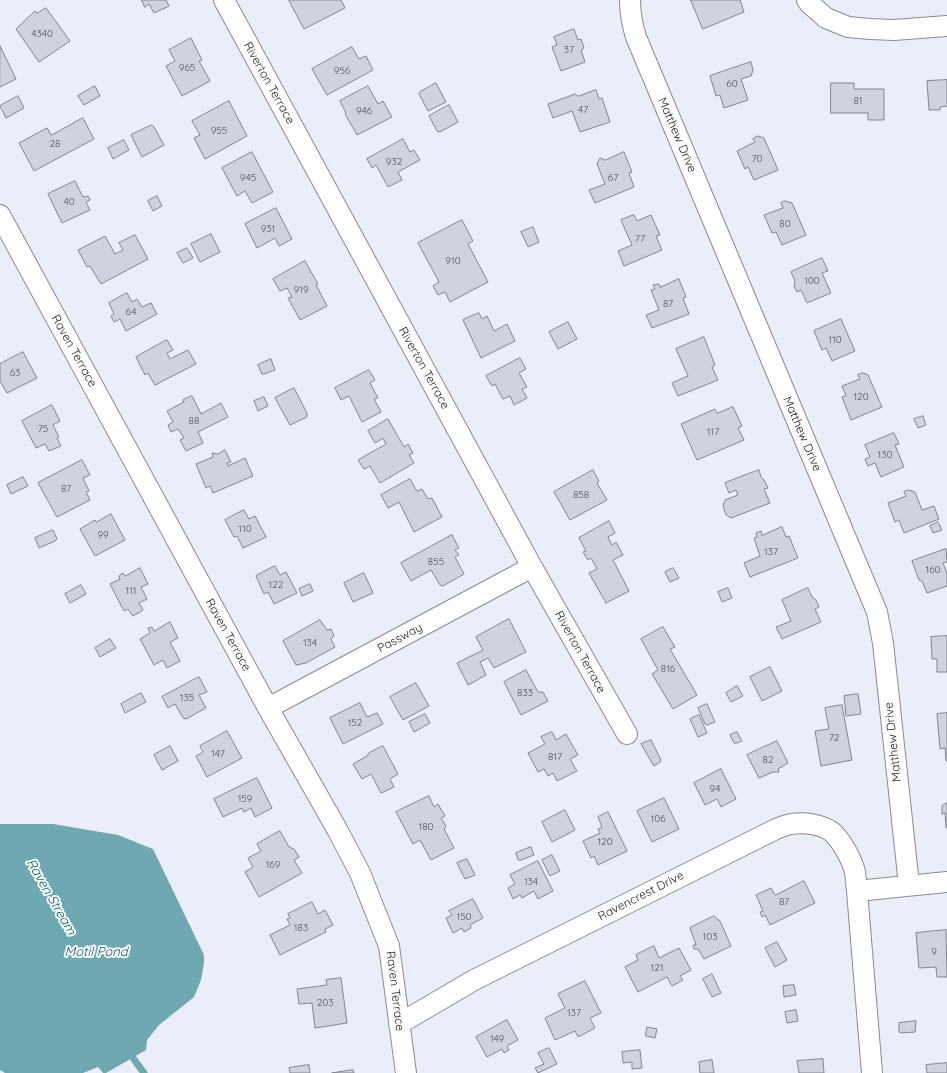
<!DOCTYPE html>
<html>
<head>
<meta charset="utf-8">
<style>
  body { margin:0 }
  canvas { display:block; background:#e9eef9 }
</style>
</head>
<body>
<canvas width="947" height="1073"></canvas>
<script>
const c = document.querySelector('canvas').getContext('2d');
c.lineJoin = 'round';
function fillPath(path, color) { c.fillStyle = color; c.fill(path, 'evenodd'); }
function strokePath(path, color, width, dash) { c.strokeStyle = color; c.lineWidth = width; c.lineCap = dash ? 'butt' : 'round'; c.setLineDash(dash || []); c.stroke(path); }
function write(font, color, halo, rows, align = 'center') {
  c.font = font + ' Quicksand,sans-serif'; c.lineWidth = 4; c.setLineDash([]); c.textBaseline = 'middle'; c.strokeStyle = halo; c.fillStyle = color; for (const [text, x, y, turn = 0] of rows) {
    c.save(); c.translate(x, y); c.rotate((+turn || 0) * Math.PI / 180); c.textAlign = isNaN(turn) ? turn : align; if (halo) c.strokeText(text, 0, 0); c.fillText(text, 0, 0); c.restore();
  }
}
const water = new Path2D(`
  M 0,824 L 53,824 L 118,835 L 153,849 L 204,955 L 204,963 L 201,980 L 194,997 L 159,1025 L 147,1040 L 146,1050 L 106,1073 L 103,1073 L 98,1067 L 83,1073 L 5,1073 L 0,1070 Z`);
const stream = new Path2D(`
  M 128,1051 L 144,1073`);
const building = new Path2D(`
  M 142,0 L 166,0 L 169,6 L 154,13 L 149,4 L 145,7 Z
  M 291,0 L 341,0 L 345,8 L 304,29 L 289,1 Z
  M 691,0 L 740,0 L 744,12 L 703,29 Z
  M 46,8 L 70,41 L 39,62 L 16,29 L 35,11 L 37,13 Z
  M 574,29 L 578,40 L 581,39 L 584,48 L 581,50 L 585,62 L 561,71 L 552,47 L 557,45 L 554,37 Z
  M 191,38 L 202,60 L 199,61 L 210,81 L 182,96 L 166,66 L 175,61 L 169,50 Z
  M 0,46 L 16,79 L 0,87 Z
  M 352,47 L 359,59 L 366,56 L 373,70 L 327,95 L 312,69 Z
  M 751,62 L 753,70 L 751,76 L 741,79 L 748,100 L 724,108 L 720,95 L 716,96 L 710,76 Z
  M 947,80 L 947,106 L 940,107 L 940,110 L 929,110 L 927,81 Z
  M 436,83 L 446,102 L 428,111 L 419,94 L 420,92 Z
  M 831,83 L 854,83 L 854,89 L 884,89 L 884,120 L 868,120 L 868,113 L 831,113 Z
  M 95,86 L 100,96 L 84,105 L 78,96 Z
  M 368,86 L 378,104 L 383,101 L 392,117 L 357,135 L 345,114 L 346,113 L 340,101 Z
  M 596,90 L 599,99 L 602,98 L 610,122 L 580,132 L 572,111 L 553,118 L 548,104 L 575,94 L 578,96 Z
  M 18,96 L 24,108 L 6,118 L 0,106 Z
  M 229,101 L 247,136 L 205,159 L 194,138 L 200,135 L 192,121 Z
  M 449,105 L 458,122 L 440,132 L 437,131 L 429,116 Z
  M 83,118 L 94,139 L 34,171 L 19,143 L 47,128 L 51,135 Z
  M 152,125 L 154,127 L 164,145 L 142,157 L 131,135 Z
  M 758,136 L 764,138 L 778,170 L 754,180 L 748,167 L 745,169 L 737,151 L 755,142 L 753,139 Z
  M 403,139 L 410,152 L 414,150 L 420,160 L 398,172 L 402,180 L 388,187 L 376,165 L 372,168 L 367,159 Z
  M 124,140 L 129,150 L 113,159 L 108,148 Z
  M 252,152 L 273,192 L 252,203 L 245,191 L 237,196 L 222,168 Z
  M 624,152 L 632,172 L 629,173 L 634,187 L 595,203 L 589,190 L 605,184 L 597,164 L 600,158 L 605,160 Z
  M 75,181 L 83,197 L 88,196 L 90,200 L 86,202 L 90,210 L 62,223 L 48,194 Z
  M 157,196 L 162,206 L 153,211 L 148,201 Z
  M 785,201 L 792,203 L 806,235 L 782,245 L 776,232 L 772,233 L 764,215 L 783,208 L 781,203 Z
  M 276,208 L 292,239 L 279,246 L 275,238 L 257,248 L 245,224 Z
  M 634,215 L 637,221 L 651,215 L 660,235 L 656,236 L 662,250 L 624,266 L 618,251 L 632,245 L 621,220 Z
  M 462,220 L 473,241 L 468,244 L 488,282 L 450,302 L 445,292 L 438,295 L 433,286 L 439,282 L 418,243 Z
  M 533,227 L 539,242 L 528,247 L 521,232 Z
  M 211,234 L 220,252 L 200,262 L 191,244 Z
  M 135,235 L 148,259 L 101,284 L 90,266 L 87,267 L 78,250 L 105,236 L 115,254 L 123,250 L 119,243 Z
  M 187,248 L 193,258 L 183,263 L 177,253 Z
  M 822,258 L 828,271 L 822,273 L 831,293 L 807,303 L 801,290 L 797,292 L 794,286 L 795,281 L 791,272 Z
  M 305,261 L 318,284 L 316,285 L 327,306 L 300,320 L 288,298 L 292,297 L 287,288 L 280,291 L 273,279 Z
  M 679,279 L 686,297 L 683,298 L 689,314 L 652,328 L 646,315 L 659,310 L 651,290 L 655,289 L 653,285 L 659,284 L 660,287 Z
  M 127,293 L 132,302 L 137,299 L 142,307 L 151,303 L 157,314 L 126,331 L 120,319 L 114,322 L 111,316 L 114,314 L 109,303 Z
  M 479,313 L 482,319 L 487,316 L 494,331 L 507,324 L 515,341 L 481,358 L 463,320 Z
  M 841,319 L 855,351 L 832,361 L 826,348 L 822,350 L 814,331 Z
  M 568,322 L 577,339 L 558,349 L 549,332 Z
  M 704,337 L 715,365 L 712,367 L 718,380 L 678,396 L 672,383 L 688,376 L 676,349 Z
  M 167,340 L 173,350 L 167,353 L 170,359 L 188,350 L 196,364 L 155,385 L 148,373 L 145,375 L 136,357 Z
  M 23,352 L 37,378 L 7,393 L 0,381 L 0,364 Z
  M 520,358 L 526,369 L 519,373 L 527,387 L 522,389 L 527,398 L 514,405 L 510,396 L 503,399 L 495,384 L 492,386 L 486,376 Z
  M 271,359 L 275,370 L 264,374 L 262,374 L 258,365 Z
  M 369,370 L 375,380 L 370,383 L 378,398 L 374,399 L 381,412 L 362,422 L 349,396 L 341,400 L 335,388 Z
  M 863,373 L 868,375 L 882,407 L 851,420 L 842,397 L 846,396 L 842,386 L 860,379 L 858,375 Z
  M 294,388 L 307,413 L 307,417 L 290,425 L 275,398 Z
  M 192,396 L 201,414 L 221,403 L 228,417 L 198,432 L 203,443 L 186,451 L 180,440 L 184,438 L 178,429 L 171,432 L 168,425 L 173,422 L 167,411 L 184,402 L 183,400 Z
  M 264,397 L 268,406 L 258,411 L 254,401 Z
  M 52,405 L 60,421 L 53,425 L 59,437 L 57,438 L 61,446 L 49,451 L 45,444 L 36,448 L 22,421 Z
  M 733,407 L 742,426 L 738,428 L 744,440 L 697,460 L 681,424 L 715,409 L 717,413 Z
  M 923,416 L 926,425 L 918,428 L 914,419 Z
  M 388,419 L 404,447 L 408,444 L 413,453 L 409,455 L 414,463 L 380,483 L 370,466 L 364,469 L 358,460 L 386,444 L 383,438 L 375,443 L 368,431 Z
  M 894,433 L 899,444 L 895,445 L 904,467 L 881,477 L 875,463 L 868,466 L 865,459 L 870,457 L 865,445 Z
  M 225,450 L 231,462 L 227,463 L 228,466 L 245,458 L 253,476 L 213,493 L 210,486 L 206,488 L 196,464 L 213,457 L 212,453 L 218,454 Z
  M 82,460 L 90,475 L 83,478 L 89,491 L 86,492 L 90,500 L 57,517 L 38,483 Z
  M 593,470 L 599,481 L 597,483 L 607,500 L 570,520 L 554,492 Z
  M 759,470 L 761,477 L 764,480 L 768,488 L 764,489 L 770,503 L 731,518 L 726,515 L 723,506 L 725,500 L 738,495 L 736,490 L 729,493 L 725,483 Z
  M 23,477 L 28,486 L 11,494 L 7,485 Z
  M 410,479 L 417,491 L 422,489 L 428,499 L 432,498 L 442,517 L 414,532 L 399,502 L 388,508 L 381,495 Z
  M 909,490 L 915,492 L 922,510 L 934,506 L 939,519 L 904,533 L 899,520 L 895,522 L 888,503 L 906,496 L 904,492 Z
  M 244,510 L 249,519 L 255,516 L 266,537 L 243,548 L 237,536 L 234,537 L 225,520 Z
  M 111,514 L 125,540 L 95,556 L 80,529 L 95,520 L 96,522 Z
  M 609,521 L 615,533 L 608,537 L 612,545 L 616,542 L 623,555 L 613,560 L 629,591 L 606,603 L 589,573 L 597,569 L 591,558 L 588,560 L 583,552 L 586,551 L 579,538 Z
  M 938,522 L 942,530 L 933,533 L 930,526 Z
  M 782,527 L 786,537 L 789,536 L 798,558 L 750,577 L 744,563 L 760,556 L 754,538 L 757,537 L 756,533 L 761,531 L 762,535 Z
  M 53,530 L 57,539 L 55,541 L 39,548 L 35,538 Z
  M 452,535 L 459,548 L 455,550 L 459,555 L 455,557 L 464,574 L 443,586 L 440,585 L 431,570 L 411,581 L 401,563 Z
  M 946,549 L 947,562 L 943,563 L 947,573 L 947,586 L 927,593 L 922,581 L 919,580 L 912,561 Z
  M 275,566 L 280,575 L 286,572 L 297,593 L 274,604 L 268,592 L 264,594 L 256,576 Z
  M 140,568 L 148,584 L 141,587 L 147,599 L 139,603 L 143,610 L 133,616 L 128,609 L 124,611 L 110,584 L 120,579 L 119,576 L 123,573 L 125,576 Z
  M 673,568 L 679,578 L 670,582 L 665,572 Z
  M 364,573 L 373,593 L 353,602 L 344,583 Z
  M 310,584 L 313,591 L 302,596 L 299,589 Z
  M 81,585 L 86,594 L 70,603 L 65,594 Z
  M 728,588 L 732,598 L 722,602 L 718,592 Z
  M 808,588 L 812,597 L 816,600 L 819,607 L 815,609 L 821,622 L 782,639 L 776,627 L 791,621 L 782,600 Z
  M 509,619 L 526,652 L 494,668 L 488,658 L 480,662 L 486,675 L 468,685 L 457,663 L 483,650 L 476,637 Z
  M 320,620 L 327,630 L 331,629 L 334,636 L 331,639 L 335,647 L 306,663 L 296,665 L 283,641 Z
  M 170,622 L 178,638 L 170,642 L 180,661 L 167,668 L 163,660 L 154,665 L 140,639 L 150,633 L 148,628 L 152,627 L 154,631 Z
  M 663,627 L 675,647 L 670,649 L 697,695 L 673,709 L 652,674 L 658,670 L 641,639 Z
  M 947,636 L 947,672 L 937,672 L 937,659 L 932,659 L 931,637 Z
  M 110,639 L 116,648 L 100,657 L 95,648 Z
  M 770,667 L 782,691 L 762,701 L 750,677 Z
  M 526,670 L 538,692 L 543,692 L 548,701 L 521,715 L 504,682 Z
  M 199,677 L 207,692 L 199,695 L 206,708 L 186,719 L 183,718 L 175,704 L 168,708 L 162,697 Z
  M 416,683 L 429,706 L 403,720 L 390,697 Z
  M 737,686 L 743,696 L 731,702 L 726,693 Z
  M 141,693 L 146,702 L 125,713 L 121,704 Z
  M 858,694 L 861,714 L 846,716 L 844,696 Z
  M 360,703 L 367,717 L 377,713 L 383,724 L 343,744 L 330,718 Z
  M 707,704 L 715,722 L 707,725 L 705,724 L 698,708 Z
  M 842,705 L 852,760 L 821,766 L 815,731 L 829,729 L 825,708 Z
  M 947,713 L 947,761 L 946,761 L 945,748 L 940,749 L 937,714 Z
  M 425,714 L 430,723 L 414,732 L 409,722 Z
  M 699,715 L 707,733 L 698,737 L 690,719 Z
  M 227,731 L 242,758 L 207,777 L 196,756 L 203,752 L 200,746 Z
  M 552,732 L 556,740 L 566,734 L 578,755 L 570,759 L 577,771 L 557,781 L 553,773 L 548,776 L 544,769 L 538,772 L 528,753 L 545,744 L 541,737 Z
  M 737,732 L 742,741 L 737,743 L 734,743 L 730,735 Z
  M 651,740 L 661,760 L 660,762 L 654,766 L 641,744 Z
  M 777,741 L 788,763 L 778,769 L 779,772 L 773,772 L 759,778 L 747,755 Z
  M 170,746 L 178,761 L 162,770 L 154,755 Z
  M 383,746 L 398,774 L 390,779 L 394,787 L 381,793 L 371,774 L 362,779 L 353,764 L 367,756 L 369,753 Z
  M 721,769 L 736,799 L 721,807 L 717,799 L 705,805 L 694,783 Z
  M 257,778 L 272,808 L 255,817 L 251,808 L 244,812 L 242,808 L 223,817 L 214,799 Z
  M 429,796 L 434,807 L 438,804 L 445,816 L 441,818 L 446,826 L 444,829 L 454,848 L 431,860 L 420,840 L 413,844 L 396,812 Z
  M 664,798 L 679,829 L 652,842 L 637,811 Z
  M 947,803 L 947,828 L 946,828 L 945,813 L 942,814 L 942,806 Z
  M 565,810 L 575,830 L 552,842 L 542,822 Z
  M 608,812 L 627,851 L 598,865 L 594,856 L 591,858 L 583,841 L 600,833 L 598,829 L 602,827 L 598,817 Z
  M 280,831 L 289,847 L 294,849 L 299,857 L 294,860 L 302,873 L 259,897 L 245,872 L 253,867 L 248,858 L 261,851 L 257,844 Z
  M 531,847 L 534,855 L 521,860 L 518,860 L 516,853 Z
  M 552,855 L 560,871 L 550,876 L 542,860 Z
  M 467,859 L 475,875 L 465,879 L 457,863 Z
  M 538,861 L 553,891 L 538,899 L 534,891 L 522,898 L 520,895 L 513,899 L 508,888 L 515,884 L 510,875 Z
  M 804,881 L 815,903 L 770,925 L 765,915 L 762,917 L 760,912 L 763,911 L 756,895 L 771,888 L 775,895 Z
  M 473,899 L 483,918 L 470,925 L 471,928 L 464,932 L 462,928 L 453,933 L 446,918 L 452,915 L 449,911 Z
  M 312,902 L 318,914 L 325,910 L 333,925 L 325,929 L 326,932 L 280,955 L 270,935 L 290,925 L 287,919 L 290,918 L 288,914 Z
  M 714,916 L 720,921 L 731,946 L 704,959 L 698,949 L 694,949 L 693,945 L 696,945 L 690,928 Z
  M 946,930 L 947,977 L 937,977 L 936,967 L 919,968 L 916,933 Z
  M 777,942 L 787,960 L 775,967 L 765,948 Z
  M 654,946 L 659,958 L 679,948 L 691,970 L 680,976 L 683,980 L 672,986 L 667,977 L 638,992 L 625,967 L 638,960 L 636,955 Z
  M 712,974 L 721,993 L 712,997 L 703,979 Z
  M 341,978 L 347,1023 L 315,1028 L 312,1003 L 299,1004 L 297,989 L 327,985 L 326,980 Z
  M 585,981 L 601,1013 L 590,1018 L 595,1028 L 578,1037 L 575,1031 L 555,1040 L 545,1018 L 565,1008 L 558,994 Z
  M 794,985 L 796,995 L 784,997 L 783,986 Z
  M 796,1010 L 798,1021 L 787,1023 L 785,1012 Z
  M 507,1020 L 518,1040 L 507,1046 L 509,1050 L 504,1053 L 502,1049 L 487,1057 L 476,1037 Z
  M 916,1021 L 915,1032 L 902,1033 L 899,1032 L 899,1023 Z
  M 647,1027 L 657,1029 L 655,1038 L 646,1036 Z
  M 549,1048 L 557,1064 L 538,1073 L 535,1068 L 544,1064 L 538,1053 Z
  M 640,1050 L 642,1068 L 632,1069 L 632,1062 L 623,1063 L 622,1052 Z
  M 823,1059 L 824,1073 L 799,1073 L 797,1061 Z
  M 712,1060 L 714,1073 L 700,1073 L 699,1062 Z
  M 947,1063 L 947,1073 L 927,1073 L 926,1065 Z
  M 309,1065 L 310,1073 L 290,1073 L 289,1068 Z
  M 353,1070 L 354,1073 L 332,1073 Z`);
const street = new Path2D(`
  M 224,0 L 532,567 L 627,734
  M 630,0 C 630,13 632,24 636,37 L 877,612 L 883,643 L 909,885
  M 807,0 L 809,3 L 826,18 L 848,27 L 870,29 L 894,30 L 947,26
  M 0,215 L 268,708 L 338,831 L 360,873 L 389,946 L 406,1073
  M 268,708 L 532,567
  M 857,891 L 872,1073
  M 399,1024 L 474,980 L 776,829 C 781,827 786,825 791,824 C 804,822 821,824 832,832 C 842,841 852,860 855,872 C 856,878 856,885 857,891 L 947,882`);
const numberNames = [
  ["4340",42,34],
  ["37",569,50],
  ["965",187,68],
  ["956",342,71],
  ["60",732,84],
  ["81",858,101],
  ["47",583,110],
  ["946",364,111],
  ["955",219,131],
  ["28",55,144],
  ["70",757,159],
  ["932",394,162],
  ["945",248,178],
  ["67",613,178],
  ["40",69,202],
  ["80",785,224],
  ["931",268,229],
  ["77",640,239],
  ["910",453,261],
  ["100",812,281],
  ["919",301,290],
  ["87",668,304],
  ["64",131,312],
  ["110",835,340],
  ["63",15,373],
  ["120",861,397],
  ["88",194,421],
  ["75",43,429],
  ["117",713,432],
  ["130",885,455],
  ["87",66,489],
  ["858",581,495],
  ["110",245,529],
  ["99",103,535],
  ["137",771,552],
  ["855",436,562],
  ["160",933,570],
  ["122",276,585],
  ["111",131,591],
  ["134",310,643],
  ["816",668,669],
  ["833",525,693],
  ["135",187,698],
  ["152",355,723],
  ["72",834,738],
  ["147",218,754],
  ["817",555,757],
  ["82",768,760],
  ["94",715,789],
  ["159",245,799],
  ["106",658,819],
  ["180",426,827],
  ["120",605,842],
  ["169",273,865],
  ["134",531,882],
  ["87",784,902],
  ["150",464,917],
  ["183",301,928],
  ["103",710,937],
  ["9",934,952],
  ["121",657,968],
  ["203",325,1003],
  ["137",574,1013],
  ["149",497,1039]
];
const streetNames = [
  ["Riverton Terrace",269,83,61],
  ["Matthew Drive",677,135,67],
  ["Raven Terrace",74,351,61],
  ["Riverton Terrace",424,368,61],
  ["Matthew Drive",802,434,67],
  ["Raven Terrace",228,635,61],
  ["Passway",400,638,-28],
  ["Riverton Terrace",580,652,61],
  ["Matthew Drive",893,742,-96],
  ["Ravencrest Drive",641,896,-27],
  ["Raven Terrace",395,991,83]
];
const waterNames = [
  ["Raven Stream",51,897,60],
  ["Motil Pond",96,952]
];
fillPath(water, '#6ea8b0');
strokePath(stream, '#6ea8b0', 7);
fillPath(building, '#ced3de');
strokePath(building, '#818590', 1);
strokePath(street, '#878b95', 22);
strokePath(street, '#fff', 20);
write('10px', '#4e5157', null, numberNames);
write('12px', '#24262a', '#fafbfd', streetNames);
write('italic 13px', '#0a5e68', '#fafbfd', waterNames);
</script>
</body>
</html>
